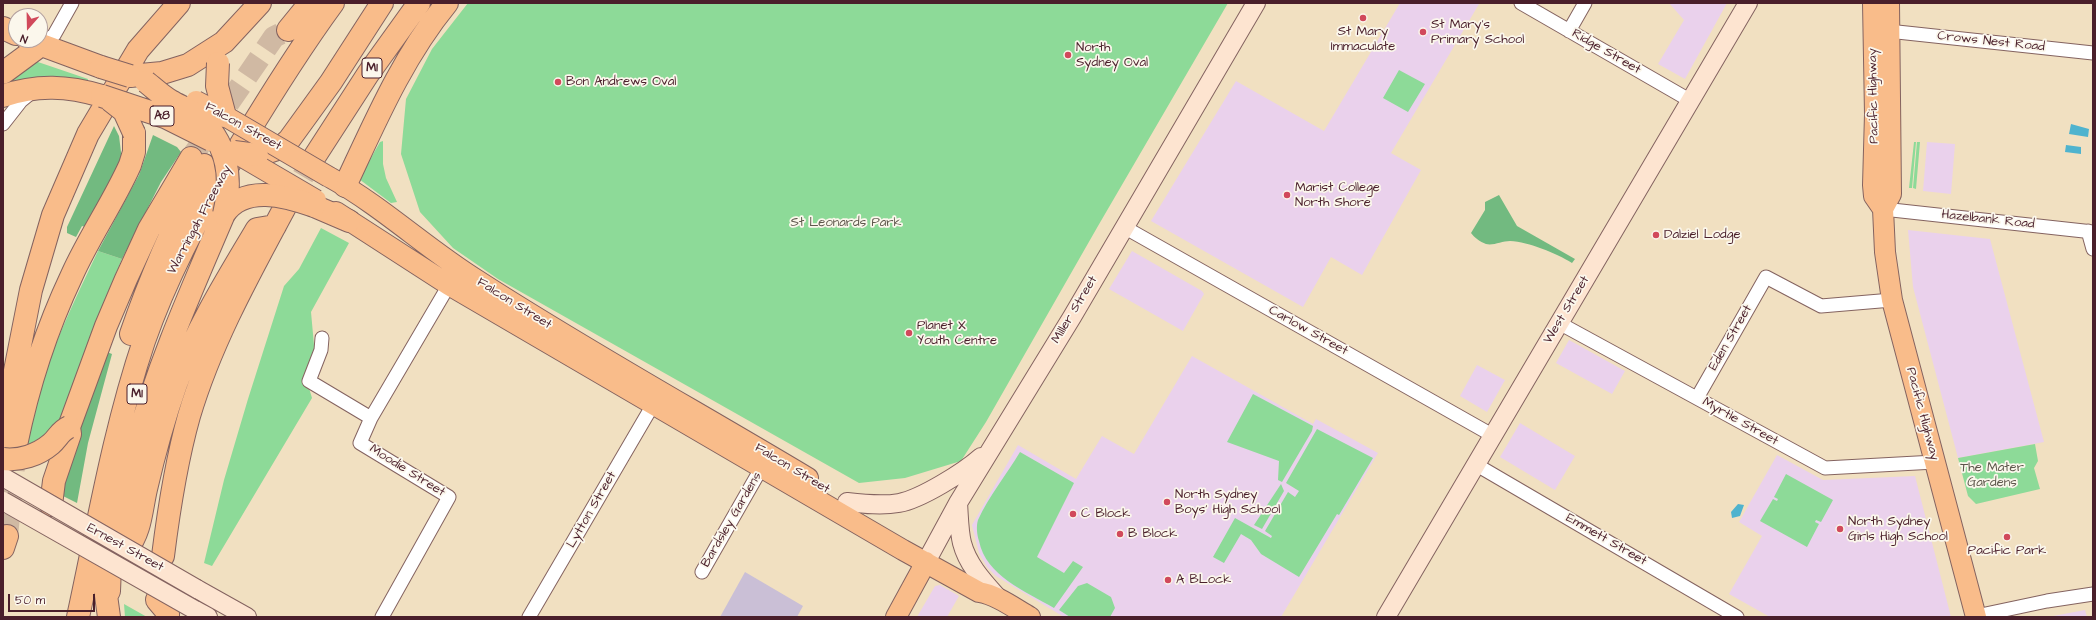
<!DOCTYPE html>
<html>
<head>
<meta charset="utf-8">
<style>
  body { margin:0 }
  #map { position:relative; width:2096px; height:620px; overflow:hidden; background:#f1e0c1; font-family:"Architects Daughter",sans-serif }
  canvas { display:block }
  .frame { position:absolute; inset:0; border:4px solid #4a1f2b; pointer-events:none }
  .north { position:absolute; left:8px; top:8px; width:40px; height:40px; box-sizing:border-box; background:#fbf7ec; border:1px solid #b4a19f; border-radius:50%; rotate:200deg; font-size:11px; font-weight:700; line-height:16px; text-align:center; color:#4a1f2b }
  .north::after { content:''; display:block; margin:auto; width:14px; height:18px; background:#d1495b; clip-path:polygon(50% 0,100% 100%,50% 72%,0 100%) }
  .scale { position:absolute; left:8px; top:594px; width:87px; height:18px; box-sizing:border-box; border:2px solid #4a1f2b; border-top:0; padding-left:5px; font-size:12px; line-height:14px; white-space:nowrap; color:#4a1f2b; -webkit-text-stroke:3px #fbf7ec; paint-order:stroke }
</style>
</head>
<body>
<div id="map">
<canvas width="2096" height="620"></canvas>
<div class="frame"></div>
<div class="north">N</div>
<div class="scale">50 m</div>
</div>
<script>
const c = document.querySelector('canvas').getContext('2d');
c.lineJoin = 'round';
function fillPath(path, color) { c.fillStyle = color; c.fill(path, 'evenodd'); }
function strokePath(path, color, width, dash) { c.strokeStyle = color; c.lineWidth = width; c.lineCap = dash ? 'butt' : 'round'; c.setLineDash(dash || []); c.stroke(path); }
function write(font, color, halo, rows, align = 'center') {
  c.font = font + ' "Architects Daughter",sans-serif'; c.lineWidth = 3.5; c.setLineDash([]); c.textBaseline = 'middle'; c.strokeStyle = halo; c.fillStyle = color; for (const [text, x, y, turn = 0] of rows) {
    c.save(); c.translate(x, y); c.rotate((+turn || 0) * Math.PI / 180); c.textAlign = isNaN(turn) ? turn : align; if (halo) c.strokeText(text, 0, 0); c.fillText(text, 0, 0); c.restore();
  }
}
const built = new Path2D(`
  M 1400,3 L 1479,4 L 1391,153 L 1421,170 L 1362,275 L 1331,257 L 1303,307 L 1151,221 L 1236,81 L 1324,131 Z
  M 1669,3 L 1727,3 L 1685,79 L 1658,64 L 1684,20 Z
  M 1927,142 L 1955,144 L 1951,194 L 1923,191 Z
  M 1908,230 L 1990,239 L 2044,442 L 1958,458 L 1913,287 Z
  M 1132,251 L 1202,291 L 1204,294 L 1183,331 L 1109,289 Z
  M 1569,340 L 1625,371 L 1612,394 L 1556,363 Z
  M 1192,356 L 1313,424 L 1316,419 L 1378,453 L 1281,617 L 1064,617 L 996,576 L 987,567 L 979,553 L 972,525 L 1018,445 L 1076,479 L 1102,436 L 1134,454 Z
  M 1477,365 L 1505,380 L 1487,412 L 1460,396 Z
  M 1520,423 L 1575,456 L 1555,490 L 1500,457 Z
  M 1777,455 L 1823,480 L 1915,476 L 1951,617 L 1770,617 L 1729,594 L 1762,536 L 1739,522 Z
  M 940,585 L 959,596 L 947,617 L 917,617 L 935,586 Z
  M 2085,610 L 2087,617 L 2048,617 Z`);
const industrial = new Path2D(`
  M 745,572 L 803,606 L 797,617 L 720,617 Z`);
const green = new Path2D(`
  M 468,3 L 1228,3 L 1098,226 L 986,422 L 961,461 L 905,478 L 859,483 L 498,279 L 453,248 L 420,212 L 401,154 L 406,99 L 432,49 Z
  M 35,61 L 88,79 L 88,81 C 55,74 35,77 3,85 L 3,80 Z
  M 1399,70 L 1425,84 L 1408,112 L 1383,98 Z
  M 383,141 L 383,164 L 386,178 L 397,202 L 391,203 L 359,179 L 380,142 Z
  M 1914,142 L 1916,142 L 1912,188 L 1909,188 Z
  M 1917,142 L 1920,142 L 1916,189 L 1913,188 Z
  M 321,228 L 349,243 L 311,312 L 315,356 L 309,388 L 312,398 L 212,566 L 204,563 L 224,480 L 248,399 L 284,286 L 299,269 Z
  M 98,251 L 122,259 L 105,299 L 69,405 L 56,428 L 25,447 C 37,378 68,314 98,251 Z
  M 1253,394 L 1313,426 L 1312,431 L 1282,482 L 1278,480 L 1279,461 L 1227,442 Z
  M 1317,429 L 1373,458 L 1339,515 L 1337,514 L 1299,577 L 1261,554 L 1251,540 L 1241,534 L 1224,563 L 1213,557 L 1235,518 L 1271,538 L 1272,536 L 1265,531 L 1288,492 L 1295,497 L 1299,491 L 1286,483 Z
  M 2035,444 L 2038,461 L 2034,468 L 2040,489 L 1976,504 L 1968,496 L 1958,458 Z
  M 1020,452 L 1074,483 L 1037,557 L 1064,573 L 1073,561 L 1083,567 L 1054,608 C 1025,591 986,576 979,541 C 977,535 976,526 978,520 C 989,496 1007,474 1020,452 Z
  M 1786,474 L 1833,500 L 1821,522 L 1816,520 L 1815,522 L 1819,524 L 1807,547 L 1760,521 L 1773,499 L 1777,501 L 1778,499 L 1774,497 Z
  M 1281,484 L 1284,491 L 1262,529 L 1254,525 Z
  M 1087,583 L 1111,597 L 1115,608 L 1110,617 L 1070,617 L 1059,610 L 1078,586 Z
  M 124,604 L 147,617 L 125,617 Z`);
const forest = new Path2D(`
  M 114,126 L 119,136 L 122,160 L 85,227 L 82,226 L 76,237 L 67,233 L 67,227 Z
  M 153,135 L 177,147 L 181,152 L 161,182 L 122,259 L 98,251 L 139,175 Z
  M 1499,195 L 1517,226 L 1575,259 L 1572,263 C 1556,253 1529,242 1510,241 C 1502,241 1493,246 1486,244 C 1480,242 1474,237 1471,233 L 1485,210 L 1485,202 Z
  M 107,352 L 112,354 L 88,443 L 77,503 L 59,494 L 71,446 Z`);
const water = new Path2D(`
  M 2071,124 L 2089,129 L 2088,137 L 2069,134 Z
  M 2066,145 L 2081,147 L 2081,154 L 2065,152 Z
  M 1738,504 L 1744,505 L 1740,516 L 1732,518 L 1731,512 Z`);
const highwayTunnel = new Path2D(`
  M 191,158 L 274,37 L 288,30
  M 286,205 L 315,156
  M 7,536 L 16,447`);
const street = new Path2D(`
  M 1521,3 L 1691,101
  M 1569,31 L 1585,3
  M 1888,31 L 2093,53
  M 41,45 L 54,35 L 72,3
  M 3,124 L 21,101 L 32,92
  M 1883,209 L 2093,232
  M 1124,227 L 1492,435
  M 2088,231 L 2093,249
  M 1559,323 L 1825,468 L 1935,462
  M 322,338 L 321,350 L 309,381 L 371,418
  M 1697,398 L 1766,277 L 1821,306 L 1892,300
  M 1475,464 L 1737,617
  M 702,572 L 762,467
  M 1976,616 L 2047,601 L 2093,594
  M 382,617 L 449,497 L 360,443 L 371,418 L 449,285
  M 529,617 L 654,403`);
const secondary = new Path2D(`
  M 847,502 C 864,504 882,506 899,503 C 921,499 964,472 981,457
  M 958,503 C 959,516 959,531 962,543 C 968,566 985,583 1000,600
  M 926,562 L 958,503 L 1072,317 L 1256,3
  M 197,589 L 247,617
  M 195,610 L 208,617
  M 1386,617 L 1748,3`);
const primary = new Path2D(`
  M 1873,3 L 1875,114 L 1873,185 L 1874,196 L 1883,209
  M 1889,3 L 1891,194 L 1883,209 L 1885,252 L 1892,300 L 1976,617
  M 331,178 C 383,207 427,249 477,280 C 585,350 698,412 808,478
  M 336,212 L 449,285 L 903,550 L 979,592 C 997,595 1014,608 1030,617
  M 896,617 L 926,562`);
const highway = new Path2D(`
  M 3,28 L 16,34
  M 288,30 L 310,3
  M 28,40 L 101,67
  M 3,73 L 41,45
  M 130,76 L 162,73 L 188,65 L 224,42 L 260,3
  M 3,96 C 37,84 68,86 102,96
  M 262,154 L 280,148 L 289,140 L 331,82 L 382,3
  M 315,156 L 368,74 L 419,3
  M 345,186 C 375,122 402,58 447,3
  M 314,206 L 349,221
  M 131,334 C 151,276 176,220 204,165
  M 16,445 C 28,386 46,330 72,275 C 89,237 113,203 130,165 L 134,152 L 134,133
  M 3,446 L 11,391 L 31,290 L 53,215 L 88,134 L 138,50 L 179,3
  M 51,505 L 54,481 L 70,434 L 69,427 L 106,326 L 126,279 L 149,229 L 191,158
  M 120,526 C 125,498 129,470 137,443 C 158,364 192,289 224,214
  M 3,548 L 7,536
  M 127,549 C 141,531 141,511 146,489 C 154,454 164,418 176,384 C 196,329 227,279 257,229 L 275,226
  M 163,556 C 169,508 176,462 189,416 C 211,342 249,274 285,207
  M 104,581 L 109,617
  M 107,595 L 109,591 L 112,520
  M 157,600 L 168,613 L 168,617
  M 78,617 C 98,525 114,430 144,341 C 168,272 203,207 241,144 C 270,96 300,48 333,3`);
const secondaryBridge = new Path2D(`
  M 3,477 L 197,589
  M 3,501 L 195,610`);
const primaryBridge = new Path2D(`
  M 196,101 L 225,116 L 329,177
  M 234,152 L 316,200`);
const highwayBridge = new Path2D(`
  M 218,63 L 217,86 L 225,116
  M 101,67 L 130,76
  M 146,82 C 154,88 162,96 171,101 C 179,106 189,109 197,116 C 227,141 233,177 224,214
  M 102,96 L 165,117 L 211,140
  M 110,100 L 124,111 L 134,133
  M 234,152 L 257,155
  M 224,214 C 244,184 286,196 314,206
  M 3,459 C 20,461 38,455 51,444 C 58,438 60,431 69,427`);
const markers = [
  [1363,18,4,"#d1495b"],
  [1423,32,4,"#d1495b"],
  [1068,55,4,"#d1495b"],
  [558,82,4,"#d1495b"],
  [1287,195,4,"#d1495b"],
  [1656,235,4,"#d1495b"],
  [909,333,4,"#d1495b"],
  [1167,502,4,"#d1495b"],
  [1073,514,4,"#d1495b"],
  [1840,529,4,"#d1495b"],
  [1120,534,4,"#d1495b"],
  [2007,537,4,"#d1495b"],
  [1168,580,4,"#d1495b"]
];
const shields = [
  [372,68,20],
  [162,116,24],
  [137,394,20]
];
const shieldNames = [
  ["M1",372,68],
  ["A8",162,116],
  ["M1",137,394]
];
const poiNames = [
  ["St Mary's",1431,25],
  ["Primary School",1431,40],
  ["St Mary",1363,32,"center"],
  ["Immaculate",1363,47,"center"],
  ["North",1076,48],
  ["Sydney Oval",1076,63],
  ["Bon Andrews Oval",566,82],
  ["Marist College",1295,188],
  ["North Shore",1295,203],
  ["Dalziel Lodge",1664,235],
  ["Planet X",917,326],
  ["Youth Centre",917,341],
  ["North Sydney",1175,495],
  ["Boys' High School",1175,510],
  ["C Block",1081,514],
  ["North Sydney",1848,522],
  ["Girls High School",1848,537],
  ["B Block",1128,534],
  ["Pacific Park",2007,551,"center"],
  ["A BLock",1176,580]
];
const streetNames = [
  ["Crows Nest Road",1991,42,6],
  ["Ridge Street",1606,52,30],
  ["Pacific Highway",1874,96,-91],
  ["Falcon Street",243,127,29],
  ["Warringah Freeway",200,220,-62],
  ["Hazelbank Road",1988,220,6],
  ["Falcon Street",514,304,32],
  ["Miller Street",1075,310,-59],
  ["West Street",1567,310,-59],
  ["Carlow Street",1308,331,29],
  ["Eden Street",1731,338,-60],
  ["Pacific Highway",1922,414,75],
  ["Myrtle Street",1740,422,29],
  ["Falcon Street",792,469,31],
  ["Moodie Street",407,471,32],
  ["Lytton Street",592,510,-60],
  ["Bardsley Gardens",732,520,-60],
  ["Emmett Street",1606,540,30],
  ["Ernest Street",125,548,29]
];
const parkNames = [
  ["St Leonards Park",846,223],
  ["The Mater",1992,468],
  ["Gardens",1992,483]
];
fillPath(built, '#ead1ec');
fillPath(industrial, '#cabfd6');
fillPath(green, '#8dda98');
fillPath(forest, '#72ba80');
fillPath(water, '#4fb3ce');
strokePath(highwayTunnel, '#d0b9a3', 22, [22, 11]);
strokePath(street, '#846360', 15);
strokePath(secondary, '#846360', 20);
strokePath(primary, '#846360', 22);
strokePath(highway, '#846360', 24);
strokePath(street, '#fff', 13);
strokePath(secondary, '#fde4d0', 18);
strokePath(primary, '#f9bc8a', 20);
strokePath(highway, '#f9bc8a', 22);
strokePath(secondaryBridge, '#846360', 20, []);
strokePath(primaryBridge, '#846360', 22, []);
strokePath(highwayBridge, '#846360', 24, []);
strokePath(secondaryBridge, '#fde4d0', 18);
strokePath(primaryBridge, '#f9bc8a', 20);
strokePath(highwayBridge, '#f9bc8a', 22);
for (const [x, y, r, color] of markers) { const dot = new Path2D(); dot.arc(x, y, r, 0, 2 * Math.PI); c.fillStyle = color; c.fill(dot); strokePath(dot, '#fbf7ec', 1.5); }
for (const [x, y, w] of shields) { const box = new Path2D(); box.roundRect(x - w / 2, y - 10, w, 20, 3); c.fillStyle = '#fbf7ec'; c.fill(box); strokePath(box, '#4a1f2b', 1); }
write('bold 12px', '#4a1f2b', null, shieldNames);
write('13px', '#4a1f2b', '#fbf7ec', poiNames, 'left');
write('13px', '#4a1f2b', '#fbf7ec', streetNames);
write('13px', '#5e574c', '#fbf7ec', parkNames);
</script>
</body>
</html>
